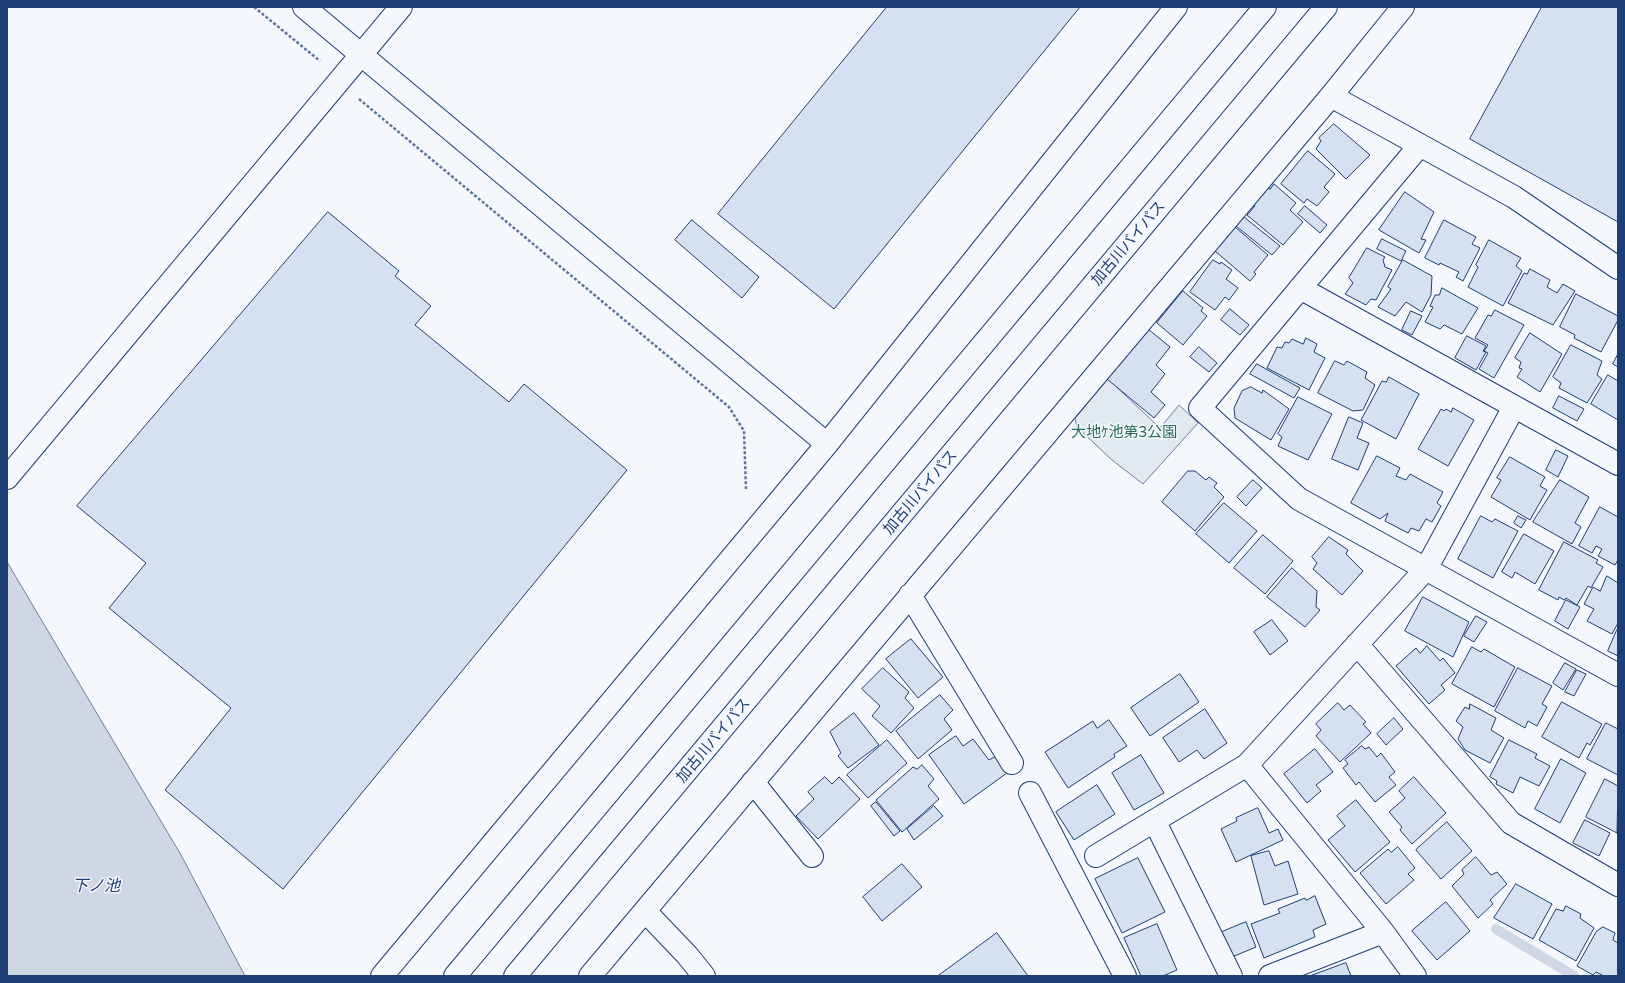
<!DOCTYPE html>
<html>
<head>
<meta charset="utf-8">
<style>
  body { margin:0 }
  #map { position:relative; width:1625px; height:983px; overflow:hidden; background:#f4f7fb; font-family:Commissioner,sans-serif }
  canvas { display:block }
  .frame { position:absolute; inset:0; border:8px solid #1d3f73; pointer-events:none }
</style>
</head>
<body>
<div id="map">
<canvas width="1625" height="983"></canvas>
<div class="frame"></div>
</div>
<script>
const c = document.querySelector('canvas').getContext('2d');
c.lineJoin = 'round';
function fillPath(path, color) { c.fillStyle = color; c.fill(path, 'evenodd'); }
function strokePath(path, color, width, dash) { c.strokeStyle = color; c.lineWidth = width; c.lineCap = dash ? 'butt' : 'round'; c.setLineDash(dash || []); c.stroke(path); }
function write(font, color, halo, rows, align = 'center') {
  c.font = font + ' Commissioner,"Noto Sans JP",sans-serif'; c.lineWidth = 3; c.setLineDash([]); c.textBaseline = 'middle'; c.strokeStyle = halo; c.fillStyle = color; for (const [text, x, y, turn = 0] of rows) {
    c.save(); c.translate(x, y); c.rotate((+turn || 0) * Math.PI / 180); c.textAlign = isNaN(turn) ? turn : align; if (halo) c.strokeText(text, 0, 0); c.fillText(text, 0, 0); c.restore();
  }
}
const green = new Path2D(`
  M 1108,379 L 1160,428 L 1179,405 L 1198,423 L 1143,484 L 1112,460 L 1077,427 L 1075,419 Z`);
const water = new Path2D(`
  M 7,562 L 181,855 L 245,976 L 7,976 Z`);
const stream = new Path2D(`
  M 1496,929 L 1574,976`);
const building = new Path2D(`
  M 887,7 L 1080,7 L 834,309 L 718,214 Z
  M 1542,7 L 1618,7 L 1618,222 L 1470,139 Z
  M 1334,124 L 1370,155 L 1346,179 L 1316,149 L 1321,141 L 1319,138 Z
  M 1308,151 L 1335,174 L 1324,187 L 1329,192 L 1317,206 L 1307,199 L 1304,203 L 1281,184 Z
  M 1274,184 L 1296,203 L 1290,210 L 1303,222 L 1283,245 L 1247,215 L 1255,206 L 1253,204 L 1268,187 L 1270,189 Z
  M 1405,192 L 1434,212 L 1421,239 L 1426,240 L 1419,253 L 1379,230 Z
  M 1305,206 L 1327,225 L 1320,233 L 1298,214 Z
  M 328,212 L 399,271 L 395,276 L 431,306 L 415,325 L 509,402 L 524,384 L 627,470 L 283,889 L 165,790 L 231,708 L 109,608 L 146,563 L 77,506 Z
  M 1244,217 L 1280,246 L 1272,255 L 1236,226 Z
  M 692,220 L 759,277 L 742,298 L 675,240 Z
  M 1444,220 L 1476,237 L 1472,244 L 1480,248 L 1463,281 L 1456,277 L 1459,272 L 1440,263 L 1439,265 L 1425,258 Z
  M 1235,227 L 1268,255 L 1254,272 L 1256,274 L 1250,281 L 1215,251 Z
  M 1382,239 L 1406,251 L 1401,261 L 1377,249 Z
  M 1489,240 L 1521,258 L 1516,266 L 1522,271 L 1503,306 L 1468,287 L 1478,267 L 1476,265 Z
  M 1367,248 L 1385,257 L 1383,260 L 1385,267 L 1392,270 L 1376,300 L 1371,299 L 1366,305 L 1345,294 L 1353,283 L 1349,278 Z
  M 1213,260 L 1220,264 L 1221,262 L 1232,270 L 1226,279 L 1238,288 L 1229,300 L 1225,297 L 1215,310 L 1190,292 Z
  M 1403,260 L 1432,276 L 1431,295 L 1422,312 L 1406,302 L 1395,316 L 1378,307 L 1391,289 L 1388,287 Z
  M 1530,269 L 1550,280 L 1547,287 L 1557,293 L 1563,284 L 1575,291 L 1553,325 L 1508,303 L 1524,273 L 1527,274 Z
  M 1442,288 L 1478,308 L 1462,334 L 1444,325 L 1440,329 L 1425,322 L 1433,307 L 1430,306 L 1435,295 L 1439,295 Z
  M 1183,291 L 1203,308 L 1201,311 L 1207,316 L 1183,345 L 1157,323 Z
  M 1576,294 L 1618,316 L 1618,320 L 1601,352 L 1574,338 L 1575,335 L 1560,327 Z
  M 1230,309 L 1249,325 L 1240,335 L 1221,320 Z
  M 1495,310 L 1524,325 L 1494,378 L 1479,369 L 1488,353 L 1484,351 L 1488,345 L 1475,338 L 1488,315 L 1491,316 Z
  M 1411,311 L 1422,316 L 1412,335 L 1402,330 Z
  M 1148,329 L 1170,347 L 1156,365 L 1165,374 L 1151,392 L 1165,405 L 1154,418 L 1107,379 Z
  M 1530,333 L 1562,354 L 1540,392 L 1517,377 L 1522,369 L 1519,368 L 1521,362 L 1515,358 Z
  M 1467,336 L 1486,346 L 1483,351 L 1486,352 L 1476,370 L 1455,358 Z
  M 1306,338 L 1317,344 L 1314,352 L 1325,358 L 1309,390 L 1267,368 L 1277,347 L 1282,348 L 1285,342 L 1289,343 L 1292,339 L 1303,344 Z
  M 1571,345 L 1602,361 L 1597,375 L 1602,379 L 1587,403 L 1559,388 L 1561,383 L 1553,377 Z
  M 1199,347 L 1217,363 L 1209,372 L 1190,357 Z
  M 1618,354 L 1618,367 L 1613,364 Z
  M 1335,361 L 1344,365 L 1347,361 L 1367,372 L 1365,378 L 1375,385 L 1363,410 L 1353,411 L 1318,393 Z
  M 1257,364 L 1300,388 L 1294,398 L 1250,374 Z
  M 1608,375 L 1618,381 L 1618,420 L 1591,404 Z
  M 1389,377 L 1419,394 L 1396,439 L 1361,420 L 1382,381 L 1386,382 Z
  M 1251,387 L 1262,393 L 1263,390 L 1289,409 L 1271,440 L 1235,418 L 1234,408 L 1242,391 Z
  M 1559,396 L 1584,409 L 1577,421 L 1553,408 Z
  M 1298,397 L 1332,414 L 1308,460 L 1278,446 L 1282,437 L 1278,434 Z
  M 1453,408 L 1474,420 L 1448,466 L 1418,449 L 1441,409 L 1444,411 L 1446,409 L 1451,412 Z
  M 1349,417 L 1363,423 L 1357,438 L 1369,443 L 1358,470 L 1332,459 Z
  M 1556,450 L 1568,456 L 1558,477 L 1546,470 Z
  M 1377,456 L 1400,468 L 1396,476 L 1406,480 L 1410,474 L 1443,492 L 1437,503 L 1441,506 L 1432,522 L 1426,519 L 1419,531 L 1411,528 L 1408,533 L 1385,521 L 1388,513 L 1380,519 L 1351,503 Z
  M 1510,457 L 1545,477 L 1540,486 L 1547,490 L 1530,520 L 1491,497 L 1501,480 L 1497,478 Z
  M 1188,471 L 1195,471 L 1206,480 L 1209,477 L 1217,483 L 1214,487 L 1224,497 L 1195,531 L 1162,502 Z
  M 1253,480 L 1262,488 L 1246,506 L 1237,497 Z
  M 1560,480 L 1589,497 L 1575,523 L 1581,527 L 1572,544 L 1533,522 Z
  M 1224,503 L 1257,531 L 1229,563 L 1196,534 Z
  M 1600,507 L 1618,517 L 1618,560 L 1615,565 L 1598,556 L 1602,549 L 1596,546 L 1592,553 L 1579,546 Z
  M 1481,516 L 1492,522 L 1495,519 L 1518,531 L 1493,578 L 1458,559 Z
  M 1518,516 L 1526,520 L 1521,528 L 1514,523 Z
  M 1524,534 L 1554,551 L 1535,584 L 1515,572 L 1512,578 L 1502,572 Z
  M 1263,535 L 1293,561 L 1265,594 L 1234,568 Z
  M 1329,537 L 1348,550 L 1346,554 L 1363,571 L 1342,595 L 1313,569 L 1317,563 L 1312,557 Z
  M 1564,542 L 1598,560 L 1596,563 L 1603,567 L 1591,588 L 1588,586 L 1577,605 L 1566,598 L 1564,600 L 1559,597 L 1558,600 L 1539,590 Z
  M 1292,568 L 1317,591 L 1316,607 L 1320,610 L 1305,627 L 1267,597 Z
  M 1607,576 L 1618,583 L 1618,623 L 1612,634 L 1587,621 L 1594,609 L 1584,604 L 1593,587 L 1600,591 Z
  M 1423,597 L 1469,622 L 1453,657 L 1405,631 Z
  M 1566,600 L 1580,607 L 1568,629 L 1555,621 Z
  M 1476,616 L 1487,622 L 1474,642 L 1464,636 Z
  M 1272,620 L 1288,641 L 1270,655 L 1254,632 Z
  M 1617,630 L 1618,631 L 1618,656 L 1608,651 Z
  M 911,639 L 943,677 L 918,698 L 886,659 Z
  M 1427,646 L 1440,661 L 1443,658 L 1455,673 L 1441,685 L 1445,690 L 1429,704 L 1396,666 L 1416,648 L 1420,653 Z
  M 1472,647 L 1481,652 L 1484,649 L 1515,667 L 1494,707 L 1452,684 Z
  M 1565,663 L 1576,669 L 1563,690 L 1553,683 Z
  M 883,668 L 909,692 L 905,698 L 914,708 L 891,733 L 872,716 L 880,706 L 862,689 Z
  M 1518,668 L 1552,686 L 1542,704 L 1547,707 L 1537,726 L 1528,721 L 1525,728 L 1495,711 Z
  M 1577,670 L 1586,674 L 1574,696 L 1565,692 Z
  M 1180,674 L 1199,702 L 1150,736 L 1131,708 Z
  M 940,695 L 953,710 L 944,719 L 952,730 L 918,759 L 896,731 Z
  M 1562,702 L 1602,724 L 1590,745 L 1587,743 L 1579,758 L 1542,737 Z
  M 1338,703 L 1344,710 L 1350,705 L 1366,722 L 1363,724 L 1371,733 L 1340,762 L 1316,736 L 1321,730 L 1316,724 Z
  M 1470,704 L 1496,718 L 1491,730 L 1504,738 L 1490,763 L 1465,750 L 1458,739 L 1463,727 L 1456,721 L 1465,707 L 1469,709 Z
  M 1205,709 L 1227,743 L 1204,759 L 1197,750 L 1179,762 L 1163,738 Z
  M 854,713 L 879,745 L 848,768 L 838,756 L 841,753 L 830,732 Z
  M 1394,718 L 1403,729 L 1386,745 L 1377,734 Z
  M 1109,720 L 1127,746 L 1114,754 L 1115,757 L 1068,788 L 1045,752 L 1093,721 L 1097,728 Z
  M 1606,723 L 1618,729 L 1618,775 L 1587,759 Z
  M 956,736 L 963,746 L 973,739 L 989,760 L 996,756 L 1007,773 L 964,804 L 929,755 Z
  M 887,740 L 907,763 L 868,798 L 847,775 Z
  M 1509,740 L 1537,754 L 1535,758 L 1550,766 L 1539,786 L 1520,777 L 1513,793 L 1496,784 L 1497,781 L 1490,777 Z
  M 1362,746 L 1365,749 L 1369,747 L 1377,757 L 1381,753 L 1395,772 L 1389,777 L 1396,785 L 1375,802 L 1359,782 L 1356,785 L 1343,768 L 1348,764 L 1345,760 Z
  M 1315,749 L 1333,772 L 1316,785 L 1321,791 L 1307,803 L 1284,774 Z
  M 1141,755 L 1164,793 L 1134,810 L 1112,773 Z
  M 1561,759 L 1586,773 L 1560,823 L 1535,809 Z
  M 922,765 L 934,779 L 928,786 L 939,799 L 902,832 L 876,800 L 913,767 L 917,769 Z
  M 825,777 L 832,784 L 839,777 L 860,799 L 818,839 L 796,816 L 814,799 L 808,792 Z
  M 1414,777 L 1446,813 L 1412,844 L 1400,830 L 1402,827 L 1389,812 L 1405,798 L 1399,791 Z
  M 1605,779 L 1618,786 L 1617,833 L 1586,817 Z
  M 1097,785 L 1115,814 L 1074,840 L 1056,812 Z
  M 1356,800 L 1390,842 L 1355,872 L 1328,840 L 1345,826 L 1337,816 Z
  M 876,802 L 900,831 L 894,836 L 871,806 Z
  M 934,806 L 943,816 L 914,840 L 907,829 Z
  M 1258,808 L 1269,833 L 1278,829 L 1283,840 L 1236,862 L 1221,829 L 1237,821 L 1236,818 Z
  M 1585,820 L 1610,833 L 1599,856 L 1573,843 Z
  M 1447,822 L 1472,851 L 1441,879 L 1416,850 Z
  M 1398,847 L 1415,868 L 1408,874 L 1414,880 L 1386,904 L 1360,873 L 1388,849 L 1391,852 Z
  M 1269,851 L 1275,866 L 1288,861 L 1298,894 L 1264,905 L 1251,856 Z
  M 1476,857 L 1491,875 L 1497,872 L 1507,884 L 1490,900 L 1493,904 L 1478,918 L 1452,886 L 1464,874 L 1462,870 Z
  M 1138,858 L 1165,912 L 1122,933 L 1095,879 Z
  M 902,864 L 922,887 L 882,921 L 863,897 Z
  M 1516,884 L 1552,904 L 1533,939 L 1494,918 Z
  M 1315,896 L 1326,924 L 1313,930 L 1315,937 L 1264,958 L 1251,924 L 1280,913 L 1278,909 L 1305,898 L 1306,900 Z
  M 1446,902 L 1470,931 L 1437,960 L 1412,931 Z
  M 1566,906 L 1581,914 L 1580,918 L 1594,928 L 1576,961 L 1539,940 L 1556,909 L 1563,911 Z
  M 1246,922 L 1256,947 L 1232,957 L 1222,932 Z
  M 1157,924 L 1177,970 L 1163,976 L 1141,976 L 1124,938 Z
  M 1603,927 L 1615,933 L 1613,940 L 1618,943 L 1618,976 L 1604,976 L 1596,972 L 1593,975 L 1577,966 L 1596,932 Z
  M 997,933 L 1028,976 L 938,976 Z
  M 1346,963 L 1351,976 L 1310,976 Z`);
const path = new Path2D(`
  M 254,7 L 320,61
  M 359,99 L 729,407 L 744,431 L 746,489`);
const minor = new Path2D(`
  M 304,7 L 827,444
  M 1331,96 L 1514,197 L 1618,268
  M 1420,145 L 1200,408 L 1299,499 L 1618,675
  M 1300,288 L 1618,464
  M 7,478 L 401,7
  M 910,595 L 1012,763
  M 1357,644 L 1511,823 L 1618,885
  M 1247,765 L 1383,932 L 1415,976
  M 753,782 L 812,856
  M 1030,793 L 1125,976
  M 1155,822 L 1231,976
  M 1096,856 L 1247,765 L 1426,569 L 1514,407
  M 645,911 L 687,955 L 704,976
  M 382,976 L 827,444 L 1176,7
  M 590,976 L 1331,96 L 1403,7
  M 1270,976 L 1383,932`);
const highway = new Path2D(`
  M 455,976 L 1265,7
  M 515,976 L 1326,7`);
const streetNames = [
  ["加古川バイパス",1128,243,-50],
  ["加古川バイパス",920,492,-50],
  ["加古川バイパス",713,740,-50]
];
const parkNames = [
  ["大地ｹ池第3公園",1124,432]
];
const waterNames = [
  ["下ノ池",96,886]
];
fillPath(green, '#e3e9f0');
strokePath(green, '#687fa3', 1);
fillPath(water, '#cfd7e4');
strokePath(water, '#687fa3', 1);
strokePath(stream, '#cfd7e4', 10);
fillPath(building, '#d5e0f0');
strokePath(building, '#1d3f73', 1);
strokePath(minor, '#1d3f73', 24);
strokePath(highway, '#1d3f73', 24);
strokePath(path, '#5e769c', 2.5, [3, 2]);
strokePath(minor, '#f4f7fb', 22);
strokePath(highway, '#f4f7fb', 22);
write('15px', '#1d3f73', '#f4f7fb', streetNames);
write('15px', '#2c6c60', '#f4f7fb', parkNames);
write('italic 16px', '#1d3f73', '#f4f7fb', waterNames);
</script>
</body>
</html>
